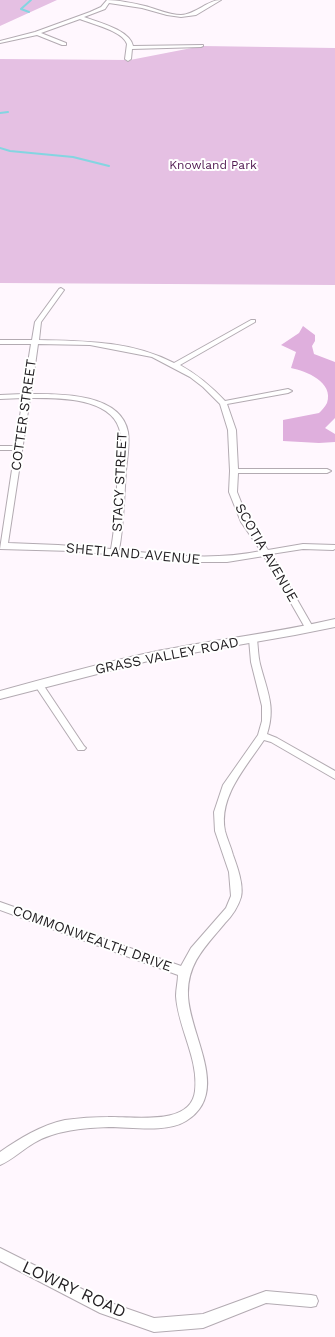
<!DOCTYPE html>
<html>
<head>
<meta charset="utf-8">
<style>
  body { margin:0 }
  canvas { display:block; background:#fff7fe }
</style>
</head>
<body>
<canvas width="335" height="1337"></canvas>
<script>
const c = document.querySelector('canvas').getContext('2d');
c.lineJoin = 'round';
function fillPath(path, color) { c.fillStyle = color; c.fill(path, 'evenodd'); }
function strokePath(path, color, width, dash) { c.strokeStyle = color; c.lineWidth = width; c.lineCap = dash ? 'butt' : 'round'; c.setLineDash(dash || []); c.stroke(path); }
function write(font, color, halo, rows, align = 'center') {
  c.font = font + ' "Work Sans",sans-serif'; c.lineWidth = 4; c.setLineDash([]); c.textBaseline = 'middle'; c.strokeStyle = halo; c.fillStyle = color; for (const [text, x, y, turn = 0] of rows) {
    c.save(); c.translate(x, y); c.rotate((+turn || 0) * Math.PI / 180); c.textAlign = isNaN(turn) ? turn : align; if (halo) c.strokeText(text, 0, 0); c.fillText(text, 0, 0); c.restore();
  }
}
const green = new Path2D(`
  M 0,0 L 57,0 L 0,26 Z
  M 202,46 L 335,48 L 335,285 L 0,283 L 0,59 L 130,60 Z`);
const forest = new Path2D(`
  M 303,326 L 315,335 L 315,341 L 312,346 L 314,354 L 335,362 L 335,418 L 325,428 L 335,434 L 335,442 L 319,443 L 283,441 L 283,420 L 319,413 C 321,411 325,407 327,403 C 334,382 306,371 291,368 L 296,352 L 281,345 L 299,333 Z`);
const stream = new Path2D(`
  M 21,9 L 31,0
  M 21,9 L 29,12
  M 0,113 L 8,112
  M 0,148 L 10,151 L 73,157 L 109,166`);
const minor = new Path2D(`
  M 107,0 C 116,0 134,3 145,6 C 157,9 169,15 181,15 C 197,14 207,0 221,0 L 196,15 L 181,17 L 167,15 L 142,8 L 109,3 L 105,9 L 84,17 C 98,22 130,30 133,46 L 203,45 L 203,46 L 201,47 L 132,49 L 131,59 L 128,61 L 125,59 L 127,44 C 123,31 92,24 80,19 L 41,33 L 66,43 L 66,45 L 62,45 L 37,35 L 0,43 L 0,41 L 35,32 L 90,12 L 101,7 Z
  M 61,288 L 64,290 L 41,322 L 39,340 C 85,341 132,341 174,363 L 251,320 L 255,320 L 255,322 L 180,365 C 198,375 211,386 225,401 L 288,389 L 292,391 L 288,393 L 227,404 L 236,430 L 238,469 L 327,469 L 331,471 L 327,473 L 238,473 L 237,492 L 249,522 L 268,550 L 303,544 L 335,545 L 335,549 L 333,550 L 303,549 L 271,554 L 314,629 L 313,631 L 307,631 L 264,556 L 227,562 L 200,562 L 72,551 L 0,549 L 15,450 L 0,450 L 0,446 L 15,446 L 23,398 L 0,399 L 0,395 L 23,394 L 31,344 L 0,344 L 0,340 L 32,340 L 35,322 L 59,289 ZM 38,344 L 90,345 L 152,357 L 190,377 L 203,387 L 220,404 L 228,430 L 230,471 L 229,492 L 241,522 L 261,551 C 212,561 168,555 119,550 C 124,524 124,497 126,471 C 127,458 130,445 128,432 C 121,393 60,394 31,394 ZM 30,398 C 57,398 109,397 119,428 C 124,441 119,457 118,470 C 116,497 116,523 111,549 L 58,545 L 8,543 Z
  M 253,636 L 257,639 C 258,647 258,656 260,664 C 267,691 276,707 267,734 L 277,738 L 335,771 L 335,779 L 271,742 L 264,740 C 246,767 218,797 225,831 C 227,839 231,847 233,855 C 237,866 244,885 241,897 C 238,907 232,916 225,923 C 206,946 187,963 188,995 C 189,1035 232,1093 186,1121 C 167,1133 131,1127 109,1127 C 85,1128 55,1130 34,1143 C 22,1150 12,1160 0,1165 L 0,1152 C 19,1139 41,1125 65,1120 C 79,1118 94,1117 108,1117 C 132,1116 191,1127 195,1091 C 199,1059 178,1028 176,996 C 176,989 178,981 178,975 L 0,910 L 0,902 L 181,966 L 191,948 L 226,908 L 231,896 L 229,872 L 215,831 L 214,812 L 223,785 L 258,735 L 262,721 L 262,706 L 251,662 L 249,639 Z
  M 39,682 L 42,683 L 84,746 L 86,748 L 84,750 L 78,750 L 36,687 L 34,685 L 36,683 Z
  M 0,1248 L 108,1302 L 154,1318 L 203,1314 L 266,1291 L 311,1295 L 316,1296 L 318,1301 L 316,1306 L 311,1307 L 266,1303 L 203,1328 L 154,1332 L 100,1313 L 0,1261 Z`);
const secondary = new Path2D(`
  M 335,619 L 335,627 L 295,635 L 152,660 L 0,699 L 0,691 C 51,677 101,663 153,652 C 213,640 275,633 335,619 Z`);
const farParknames = [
  ["Knowland Park",213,165]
];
const streetNames = [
  ["COTTER STREET",24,415,-82],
  ["STACY STREET",120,482,-87],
  ["SCOTIA AVENUE",266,553,60],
  ["SHETLAND AVENUE",133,554,5],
  ["GRASS VALLEY ROAD",167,656,-11],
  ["COMMONWEALTH DRIVE",92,939,20]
];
const nearStreetnames = [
  ["LOWRY ROAD",74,1290,25]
];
fillPath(green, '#e5c0e3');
fillPath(forest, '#dfafdd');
strokePath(stream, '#84d5e1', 2);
strokePath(minor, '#b3abb2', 2);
strokePath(secondary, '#b3abb2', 2);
fillPath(minor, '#fff');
fillPath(secondary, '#fff');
write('12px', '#501850', '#fff', farParknames);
write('14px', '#242124', '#fff', streetNames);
write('17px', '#242124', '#fff', nearStreetnames);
</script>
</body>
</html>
